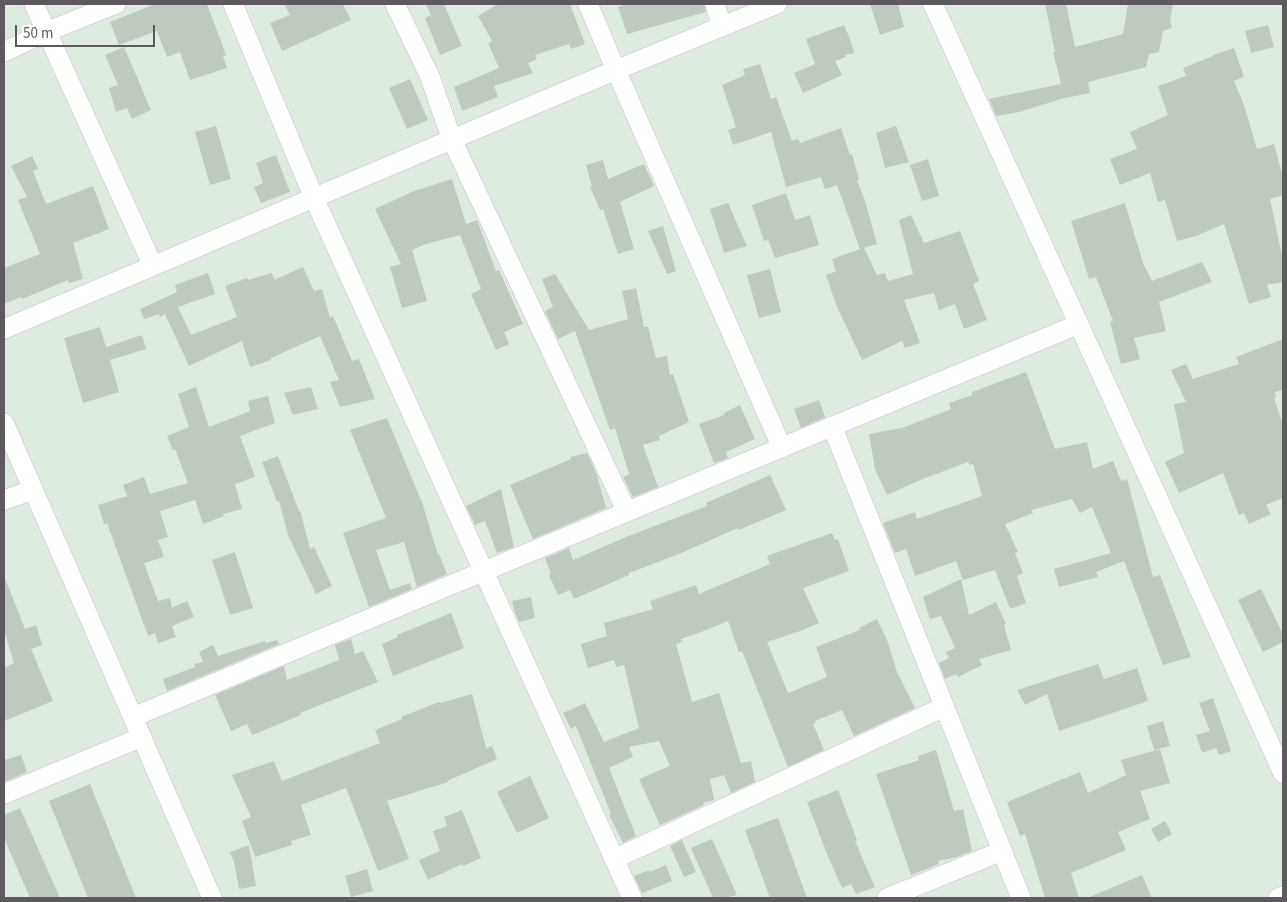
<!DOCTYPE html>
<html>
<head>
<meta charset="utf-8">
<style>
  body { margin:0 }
  #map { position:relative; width:1287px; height:902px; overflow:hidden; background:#deecdf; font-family:"Source Sans 3",sans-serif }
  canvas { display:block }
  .frame { position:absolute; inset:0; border:5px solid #5f5861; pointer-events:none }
  .scale { position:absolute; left:15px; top:25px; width:140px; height:22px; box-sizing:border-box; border:2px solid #5f5861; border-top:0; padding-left:6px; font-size:15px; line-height:18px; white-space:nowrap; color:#5f5861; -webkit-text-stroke:4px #fff; paint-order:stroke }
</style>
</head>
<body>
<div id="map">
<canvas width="1287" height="902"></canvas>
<div class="frame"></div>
<div class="scale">50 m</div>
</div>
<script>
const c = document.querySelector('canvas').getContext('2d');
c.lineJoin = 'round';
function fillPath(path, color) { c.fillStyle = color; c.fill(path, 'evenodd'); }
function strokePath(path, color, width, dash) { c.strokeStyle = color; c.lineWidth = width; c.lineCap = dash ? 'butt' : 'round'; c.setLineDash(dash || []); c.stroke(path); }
const building = new Path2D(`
  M 155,4 L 207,4 L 226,55 L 223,56 L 227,68 L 190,80 L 180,52 L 167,57 L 157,31 L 119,45 L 110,22 Z
  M 284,4 L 343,4 L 351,20 L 282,51 L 270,23 L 290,15 Z
  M 426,4 L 444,4 L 462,46 L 440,55 L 425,18 L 431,15 Z
  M 498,4 L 570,4 L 585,44 L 571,49 L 569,44 L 535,55 L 537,59 L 528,63 L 533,73 L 494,86 L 498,97 L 462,111 L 454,87 L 499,68 L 488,43 L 492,41 L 478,16 Z
  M 625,4 L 704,4 L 706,12 L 627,34 L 618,7 Z
  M 870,4 L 898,4 L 904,27 L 880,35 Z
  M 1045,4 L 1066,4 L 1075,47 L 1123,34 L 1128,4 L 1173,4 L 1170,20 L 1172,28 L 1163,31 L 1159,52 L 1149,54 L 1146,67 L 1088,82 L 1090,93 L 1061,99 L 1019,112 L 996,116 L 989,99 L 1061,84 L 1053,52 L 1055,52 Z
  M 844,25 L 850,39 L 854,53 L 845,55 L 846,57 L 835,61 L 842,75 L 803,93 L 794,73 L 815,64 L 806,39 Z
  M 1268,25 L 1274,47 L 1251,53 L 1245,31 Z
  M 124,47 L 151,110 L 132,119 L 127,108 L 116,112 L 109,88 L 118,85 L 105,55 Z
  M 1234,48 L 1244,77 L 1234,81 L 1244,105 L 1257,149 L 1274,144 L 1283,177 L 1283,195 L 1270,199 L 1283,261 L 1283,282 L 1267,285 L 1271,297 L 1249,304 L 1224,224 L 1196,236 L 1177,241 L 1165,200 L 1158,202 L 1150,173 L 1120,185 L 1110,159 L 1137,149 L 1130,132 L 1168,115 L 1158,86 L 1186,76 L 1183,68 L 1213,56 L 1213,55 Z
  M 760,64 L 771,99 L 776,97 L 792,141 L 798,139 L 800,143 L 841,128 L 850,155 L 852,154 L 859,180 L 857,180 L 865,201 L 877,244 L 864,248 L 877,275 L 885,273 L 888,281 L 913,274 L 899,220 L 911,215 L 924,243 L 960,231 L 979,281 L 973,284 L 987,320 L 964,329 L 955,304 L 939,310 L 934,293 L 904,300 L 920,343 L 905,348 L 902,341 L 862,360 L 837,307 L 826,275 L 836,271 L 832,259 L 860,249 L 837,185 L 825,189 L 821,177 L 786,187 L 771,132 L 733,145 L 728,130 L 736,127 L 722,85 L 745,75 L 743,69 Z
  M 410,79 L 428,120 L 407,129 L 389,88 Z
  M 216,126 L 231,179 L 210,185 L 195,132 Z
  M 896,126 L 909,162 L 885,168 L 876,133 Z
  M 276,155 L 290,192 L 261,203 L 254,187 L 263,183 L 256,163 Z
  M 32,156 L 38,169 L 33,171 L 46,204 L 93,186 L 109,229 L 73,243 L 83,279 L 69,283 L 68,280 L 22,299 L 21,297 L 4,304 L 4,268 L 40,254 L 18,200 L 27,197 L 11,166 Z
  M 928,159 L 939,196 L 922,201 L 910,165 Z
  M 603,160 L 608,179 L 644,164 L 654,186 L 620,202 L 634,249 L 618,254 L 603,209 L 600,210 L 590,187 L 592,187 L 586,165 Z
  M 452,179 L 466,224 L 477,220 L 496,271 L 499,270 L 523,324 L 504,332 L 509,344 L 496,350 L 471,294 L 481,289 L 460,235 L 426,244 L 412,250 L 427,301 L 402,308 L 390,267 L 401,264 L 375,209 L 414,191 Z
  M 786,193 L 795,220 L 810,215 L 819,245 L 775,258 L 768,240 L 764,241 L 752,205 Z
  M 728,203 L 747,246 L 724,253 L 710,209 Z
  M 1125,203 L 1143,263 L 1152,281 L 1202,262 L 1212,282 L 1159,302 L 1166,331 L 1134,338 L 1140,359 L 1121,364 L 1110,322 L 1113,321 L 1096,277 L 1089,279 L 1071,221 Z
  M 663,226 L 676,271 L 667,274 L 648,231 Z
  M 303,267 L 314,291 L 322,289 L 330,318 L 333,316 L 352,361 L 359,359 L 375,399 L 340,407 L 330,382 L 339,380 L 320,336 L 271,358 L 271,360 L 250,367 L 242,341 L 189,366 L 165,314 L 160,317 L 159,314 L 144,319 L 140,309 L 177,292 L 175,285 L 208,273 L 215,294 L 178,307 L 191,335 L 237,317 L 225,286 L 247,278 L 248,280 L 272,273 L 274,280 Z
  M 770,269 L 781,312 L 759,318 L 747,275 Z
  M 555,274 L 589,330 L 628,319 L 622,291 L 636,288 L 644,327 L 648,327 L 656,358 L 667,356 L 670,375 L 673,374 L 689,422 L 659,436 L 660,440 L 643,445 L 658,487 L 633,497 L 623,477 L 629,474 L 615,428 L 610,430 L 575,331 L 558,339 L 545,311 L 553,307 L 542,279 Z
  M 100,327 L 106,347 L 142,335 L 146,349 L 110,360 L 119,392 L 83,403 L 64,338 Z
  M 1283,339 L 1283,390 L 1275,392 L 1276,397 L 1274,398 L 1283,424 L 1283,498 L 1266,505 L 1271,514 L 1249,524 L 1244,513 L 1239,515 L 1223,473 L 1179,493 L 1165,462 L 1184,453 L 1174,404 L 1186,402 L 1171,370 L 1186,364 L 1193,379 L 1239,364 L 1236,357 Z
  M 1026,372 L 1055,449 L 1087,442 L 1093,469 L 1113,461 L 1121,481 L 1127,479 L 1153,577 L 1160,575 L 1191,657 L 1163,665 L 1124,561 L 1096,572 L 1098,577 L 1059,587 L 1054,569 L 1111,553 L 1092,507 L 1080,513 L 1072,499 L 1031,510 L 1033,513 L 1005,524 L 1018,552 L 1015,553 L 1023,573 L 1017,576 L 1026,603 L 1010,609 L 995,570 L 963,580 L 956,561 L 915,576 L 906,549 L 895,553 L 883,523 L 915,512 L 917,519 L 982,496 L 973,464 L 970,465 L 968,462 L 920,480 L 887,495 L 875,469 L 869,434 L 902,428 L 951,409 L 949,403 L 972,395 L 972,392 Z
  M 196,387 L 209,427 L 250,411 L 248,401 L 268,396 L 275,423 L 240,436 L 255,477 L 235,484 L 242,509 L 223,514 L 224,516 L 203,524 L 195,500 L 160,511 L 168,537 L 158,540 L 164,557 L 144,563 L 158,601 L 170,598 L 172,608 L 187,601 L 194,617 L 172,626 L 176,637 L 158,643 L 155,633 L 148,636 L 107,523 L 104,524 L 98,505 L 127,496 L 123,485 L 144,477 L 150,494 L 188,483 L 175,449 L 173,450 L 167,436 L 189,427 L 178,394 Z
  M 311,387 L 318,409 L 293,415 L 284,393 Z
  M 819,400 L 825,417 L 801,428 L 794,409 Z
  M 740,405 L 755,439 L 726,452 L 728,458 L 714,463 L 699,424 L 724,415 L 724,413 Z
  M 387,418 L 423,505 L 438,555 L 439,554 L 447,574 L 417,587 L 404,542 L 376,550 L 390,590 L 410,583 L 412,589 L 369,607 L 343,533 L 386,518 L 350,430 Z
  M 587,453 L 597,475 L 606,508 L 533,539 L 510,485 L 571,459 L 570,457 Z
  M 278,456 L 299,511 L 300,510 L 310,549 L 314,547 L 332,586 L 316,594 L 288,535 L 279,501 L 277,502 L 262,462 Z
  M 770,475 L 786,510 L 739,530 L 738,528 L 679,554 L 629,573 L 629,575 L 574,599 L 570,590 L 558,595 L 549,575 L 551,574 L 545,558 L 569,548 L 573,560 L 626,537 L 707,506 L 706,503 Z
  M 501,489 L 514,547 L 497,553 L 485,521 L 475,525 L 466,506 Z
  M 832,533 L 835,540 L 838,539 L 849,571 L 803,588 L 819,623 L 800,631 L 767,642 L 788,693 L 827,677 L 816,647 L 860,630 L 859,628 L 877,619 L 887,640 L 897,672 L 915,708 L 854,736 L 842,710 L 815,721 L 816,723 L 813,724 L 824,750 L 788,767 L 742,651 L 739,652 L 728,621 L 701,632 L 681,639 L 682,642 L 676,644 L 692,702 L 719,693 L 741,763 L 751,761 L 755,782 L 731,793 L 724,775 L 710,779 L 714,800 L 703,803 L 704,805 L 660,825 L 639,779 L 670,766 L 659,741 L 629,747 L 633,757 L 609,768 L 636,836 L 623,843 L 609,815 L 611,814 L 576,726 L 571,729 L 563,713 L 585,703 L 604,742 L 639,728 L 624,665 L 616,667 L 614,660 L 588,668 L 581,644 L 607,636 L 604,623 L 653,609 L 650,601 L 696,585 L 699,594 L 770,564 L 767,556 Z
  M 235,552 L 253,608 L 230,615 L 212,560 Z
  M 4,578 L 5,578 L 25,629 L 36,625 L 42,645 L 31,649 L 53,701 L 4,721 L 4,668 L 14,663 L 4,630 Z
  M 961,579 L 969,615 L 996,602 L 1006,624 L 1004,625 L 1011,650 L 979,659 L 982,665 L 958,677 L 956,674 L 945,679 L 939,663 L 949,658 L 946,652 L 955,648 L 941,616 L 930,619 L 923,597 Z
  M 1261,589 L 1283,634 L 1283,642 L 1263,652 L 1238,600 Z
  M 531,597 L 535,618 L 519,622 L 514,610 L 512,601 Z
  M 451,613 L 464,648 L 393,676 L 382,644 L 398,637 L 397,635 Z
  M 351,639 L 355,654 L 363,651 L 378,682 L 300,713 L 301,715 L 252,735 L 247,724 L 231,731 L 215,695 L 284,666 L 287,680 L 339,660 L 335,645 Z
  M 277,640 L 279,644 L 167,691 L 163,679 L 195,667 L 194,664 L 203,662 L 199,652 L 213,645 L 218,656 L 265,641 L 266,643 Z
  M 1098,664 L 1104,679 L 1137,668 L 1148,701 L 1059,731 L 1047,694 L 1025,705 L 1017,690 Z
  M 472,694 L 486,748 L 492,746 L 497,759 L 447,781 L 448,782 L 387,801 L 409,859 L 378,871 L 346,788 L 301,805 L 311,835 L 291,841 L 292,845 L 255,857 L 242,821 L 251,817 L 232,775 L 274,761 L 282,781 L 380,743 L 375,730 L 402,719 L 401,717 L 439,702 L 440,703 Z
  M 1213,698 L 1231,751 L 1219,755 L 1216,748 L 1202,753 L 1196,735 L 1210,731 L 1199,703 Z
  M 1163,721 L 1170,746 L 1154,750 L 1147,726 Z
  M 1160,749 L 1170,783 L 1140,791 L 1150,819 L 1118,832 L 1126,850 L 1071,873 L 1079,898 L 1045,898 L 1025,834 L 1020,836 L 1007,802 L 1080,772 L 1088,793 L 1126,775 L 1121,760 Z
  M 936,750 L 954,811 L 963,809 L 972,851 L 957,857 L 938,861 L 939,864 L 911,875 L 876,774 L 919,760 L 918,756 Z
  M 21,755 L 27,772 L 4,782 L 4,760 Z
  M 530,776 L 549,818 L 517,833 L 497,792 Z
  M 90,784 L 136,898 L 88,898 L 49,801 Z
  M 838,790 L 857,840 L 855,841 L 875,887 L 856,894 L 851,884 L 842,888 L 827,854 L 807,802 Z
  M 20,808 L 60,898 L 30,898 L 4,838 L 4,815 Z
  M 462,810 L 481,858 L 463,866 L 462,864 L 428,880 L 419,860 L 440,851 L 433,831 L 447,826 L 444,817 Z
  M 778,818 L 807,898 L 770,898 L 745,830 Z
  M 1165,821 L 1172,834 L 1158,842 L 1151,829 Z
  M 712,839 L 737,895 L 724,898 L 713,898 L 691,848 Z
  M 682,840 L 696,872 L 684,877 L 670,846 Z
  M 249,845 L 256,886 L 239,889 L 234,862 L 230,852 Z
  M 666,865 L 672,881 L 642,893 L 634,876 L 649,870 L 650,872 Z
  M 367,869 L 373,891 L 351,897 L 345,876 Z
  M 1142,875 L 1152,898 L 1087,898 Z`);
const minor = new Path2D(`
  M 34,4 L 153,266
  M 233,4 L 314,198 L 632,898
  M 395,4 L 430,77 L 452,140 L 627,512
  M 588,4 L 616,70 L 782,448
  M 715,4 L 722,27
  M 933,4 L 1283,773
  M 4,52 L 46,32 L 116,4
  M 4,329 L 616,70 L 777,4
  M 4,423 L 212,898
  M 832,426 L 1021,898
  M 4,500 L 33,490
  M 133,717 L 1079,324
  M 4,794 L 142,737
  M 614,859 L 944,707
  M 887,898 L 1002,851
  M 1278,898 L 1283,896`);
fillPath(building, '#becabe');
strokePath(minor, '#d9d2da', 21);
strokePath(minor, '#fff', 19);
</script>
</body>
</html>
